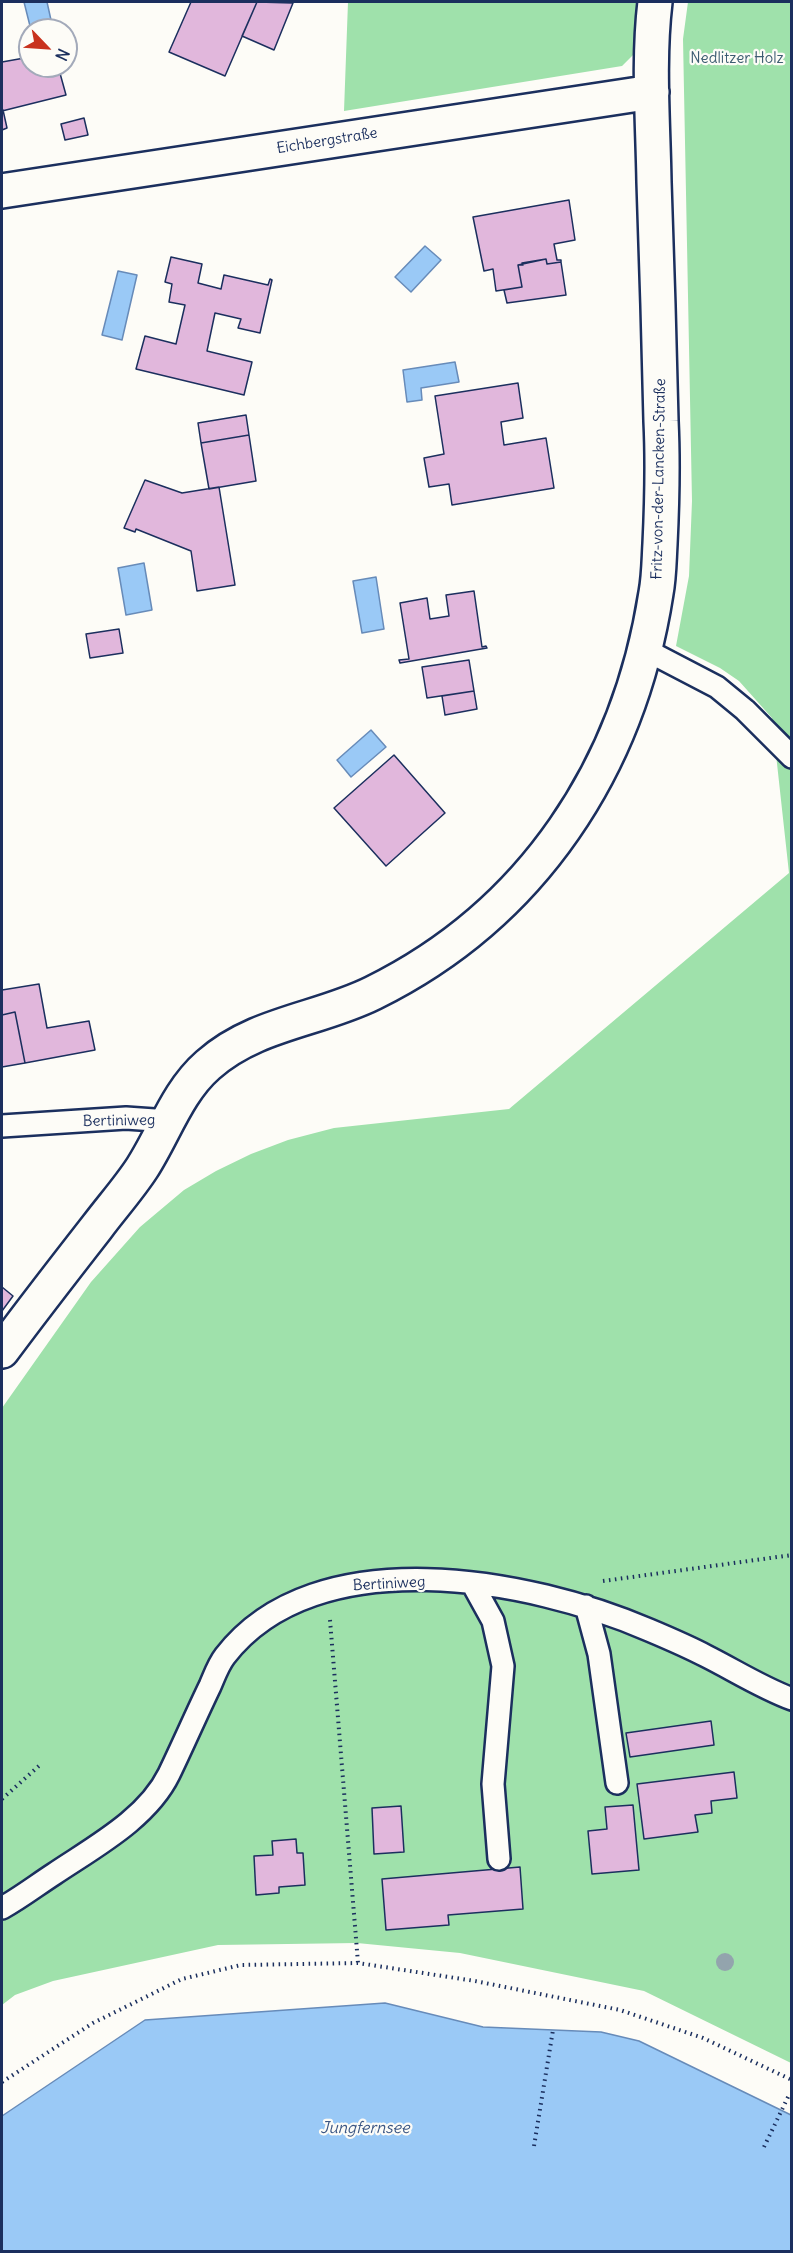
<!DOCTYPE html>
<html>
<head>
<meta charset="utf-8">
<style>
  body { margin:0 }
  #map { position:relative; width:793px; height:2253px; overflow:hidden; background:#fdfcf7; font-family:Delius,sans-serif }
  canvas { display:block }
  .frame { position:absolute; inset:0; border:3px solid #1b2f5e; pointer-events:none }
  .north { position:absolute; left:18px; top:18px; width:60px; height:60px; box-sizing:border-box; background:#fdfcf7; border:2px solid #a3aaba; border-radius:50%; rotate:115deg; font-size:16px; font-weight:700; line-height:24px; text-align:center; color:#1b2f5e }
  .north::after { content:''; display:block; margin:auto; width:21px; height:27px; background:#c8321e; clip-path:polygon(50% 0,100% 100%,50% 72%,0 100%) }
</style>
</head>
<body>
<div id="map">
<canvas width="793" height="2253"></canvas>
<div class="frame"></div>
<div class="north">N</div>
</div>
<script>
const c = document.querySelector('canvas').getContext('2d');
c.lineJoin = 'round';
function fillPath(path, color) { c.fillStyle = color; c.fill(path, 'evenodd'); }
function strokePath(path, color, width, dash) { c.strokeStyle = color; c.lineWidth = width; c.lineCap = dash ? 'butt' : 'round'; c.setLineDash(dash || []); c.stroke(path); }
function write(font, color, halo, rows, align = 'center') {
  c.font = font + ' Delius,sans-serif'; c.lineWidth = 4.5; c.setLineDash([]); c.textBaseline = 'middle'; c.strokeStyle = halo; c.fillStyle = color; for (const [text, x, y, turn = 0] of rows) {
    c.save(); c.translate(x, y); c.rotate((+turn || 0) * Math.PI / 180); c.textAlign = isNaN(turn) ? turn : align; if (halo) c.strokeText(text, 0, 0); c.fillText(text, 0, 0); c.restore();
  }
}
const green = new Path2D(`
  M 348,2 L 637,2 L 634,54 L 622,66 L 344,111 Z
  M 688,2 L 791,2 L 791,2063 L 644,1991 L 460,1953 L 357,1943 L 218,1945 L 53,1981 L 15,1995 L 2,2005 L 2,1408 L 91,1282 L 140,1227 L 184,1190 L 216,1171 L 251,1154 L 288,1140 L 334,1128 L 509,1109 L 789,873 L 772,718 L 739,681 L 720,668 L 676,646 L 689,576 L 692,501 L 683,39 Z`);
const water = new Path2D(`
  M 24,2 L 47,2 L 51,20 L 30,26 Z
  M 425,246 L 441,260 L 411,292 L 395,277 Z
  M 118,271 L 137,275 L 122,340 L 102,335 Z
  M 455,362 L 459,382 L 421,388 L 422,400 L 407,402 L 403,370 Z
  M 144,563 L 152,610 L 126,615 L 118,568 Z
  M 376,577 L 384,629 L 362,633 L 353,581 Z
  M 371,730 L 386,747 L 351,777 L 337,760 Z
  M 385,2003 L 483,2027 L 601,2032 L 639,2041 L 791,2115 L 791,2251 L 2,2251 L 2,2116 L 145,2020 Z`);
const building = new Path2D(`
  M 191,2 L 257,2 L 225,76 L 169,52 Z
  M 257,2 L 293,3 L 274,50 L 242,36 Z
  M 30,57 L 30,66 L 58,66 L 66,95 L 2,111 L 2,62 Z
  M 3,110 L 7,128 L 2,130 L 2,111 Z
  M 84,118 L 88,135 L 65,140 L 61,124 Z
  M 569,200 L 575,240 L 554,244 L 557,260 L 561,260 L 561,262 L 547,264 L 546,259 L 522,263 L 523,265 L 518,265 L 522,287 L 496,291 L 493,269 L 484,271 L 473,217 Z
  M 171,257 L 202,264 L 198,283 L 221,289 L 224,275 L 268,285 L 270,279 L 272,280 L 260,333 L 238,328 L 241,319 L 215,313 L 207,351 L 252,362 L 244,395 L 136,369 L 145,336 L 176,344 L 185,305 L 169,302 L 172,284 L 165,282 Z
  M 546,259 L 547,264 L 561,262 L 566,295 L 507,303 L 504,290 L 522,287 L 518,265 Z
  M 518,383 L 523,418 L 501,422 L 504,445 L 546,438 L 554,488 L 452,505 L 449,484 L 429,487 L 424,458 L 444,454 L 435,396 Z
  M 246,415 L 249,435 L 201,443 L 198,423 Z
  M 249,435 L 256,481 L 209,489 L 201,443 Z
  M 145,480 L 182,493 L 219,487 L 235,585 L 197,591 L 191,551 L 136,529 L 135,532 L 124,528 Z
  M 474,591 L 482,647 L 486,646 L 487,648 L 400,663 L 399,660 L 409,659 L 400,603 L 427,598 L 430,619 L 449,616 L 446,595 Z
  M 119,629 L 123,653 L 90,658 L 86,634 Z
  M 469,660 L 474,691 L 427,698 L 422,667 Z
  M 474,691 L 477,709 L 445,715 L 442,696 Z
  M 394,755 L 445,813 L 386,866 L 334,808 Z
  M 39,984 L 47,1028 L 89,1021 L 95,1050 L 25,1063 L 15,1012 L 2,1015 L 2,990 Z
  M 15,1012 L 25,1063 L 2,1067 L 2,1015 Z
  M 2,1287 L 13,1296 L 2,1311 Z
  M 711,1721 L 714,1745 L 630,1757 L 626,1733 Z
  M 734,1772 L 737,1798 L 711,1801 L 712,1813 L 695,1815 L 698,1832 L 644,1839 L 637,1784 Z
  M 633,1805 L 639,1870 L 592,1874 L 588,1831 L 607,1829 L 605,1807 Z
  M 401,1806 L 404,1852 L 374,1854 L 372,1808 Z
  M 296,1839 L 297,1853 L 303,1853 L 305,1885 L 279,1887 L 279,1893 L 256,1895 L 254,1856 L 273,1855 L 272,1841 Z
  M 520,1867 L 523,1909 L 448,1915 L 449,1925 L 386,1930 L 382,1879 Z`);
const path = new Path2D(`
  M 603,1581 L 792,1555
  M 330,1620 L 358,1963
  M 2,1799 L 41,1764
  M 2,2082 L 93,2023 L 182,1979 L 241,1965 L 358,1963 L 475,1981 L 620,2010 L 703,2038 L 792,2080
  M 534,2146 L 553,2030
  M 764,2147 L 789,2095`);
const service = new Path2D(`
  M 646,650 L 717,687 L 745,710 L 792,757
  M 2,1126 L 126,1118 L 169,1121
  M 472,1583 L 493,1621 L 503,1666 L 493,1784 L 499,1859
  M 586,1606 L 599,1654 L 617,1783
  M 2,1908 C 20,1898 37,1885 54,1874 C 94,1847 147,1819 169,1774 C 183,1745 196,1715 210,1686 C 214,1677 218,1665 225,1656 C 316,1538 531,1579 649,1630 C 668,1638 687,1646 706,1656 C 734,1670 762,1688 792,1699`);
const minor = new Path2D(`
  M 2,191 L 652,92
  M 2,1351 C 33,1309 65,1268 97,1227 C 112,1207 129,1188 142,1168 C 164,1134 177,1092 208,1065 C 255,1023 319,1020 373,993 C 533,914 629,767 656,593 C 659,577 659,561 660,544 C 662,503 663,462 661,421 C 659,341 657,262 654,182 C 653,122 648,61 655,2`);
const trees = [
  [725,1962]
];
const parkNames = [
  ["Nedlitzer Holz",737,59]
];
const streetNames = [
  ["Eichbergstraße",327,141,-9],
  ["Fritz-von-der-Lancken-Straße",659,479,-89],
  ["Bertiniweg",119,1121,-1],
  ["Bertiniweg",389,1584,-3]
];
const waterNames = [
  ["Jungfernsee",365,2128]
];
fillPath(green, '#9fe1ab');
fillPath(water, '#9ac9f6');
strokePath(water, '#678bb9', 1.5);
fillPath(building, '#e1b7dc');
strokePath(building, '#1b2f5e', 1.5);
strokePath(service, '#1b2f5e', 26);
strokePath(minor, '#1b2f5e', 38);
strokePath(path, '#1b2f5e', 4, [1.5, 4.5]);
strokePath(service, '#fdfcf7', 21);
strokePath(minor, '#fdfcf7', 33);
c.fillStyle = '#93a4ad';
for (const [x, y] of trees) { c.beginPath(); c.arc(x, y, 9, 0, 2 * Math.PI); c.fill(); }
write('15px', '#3c5c71', '#fdfcf7', parkNames);
write('15px', '#1b2f5e', '#fdfcf7', streetNames);
write('italic 16px', '#3b5684', '#fdfcf7', waterNames);
</script>
</body>
</html>
